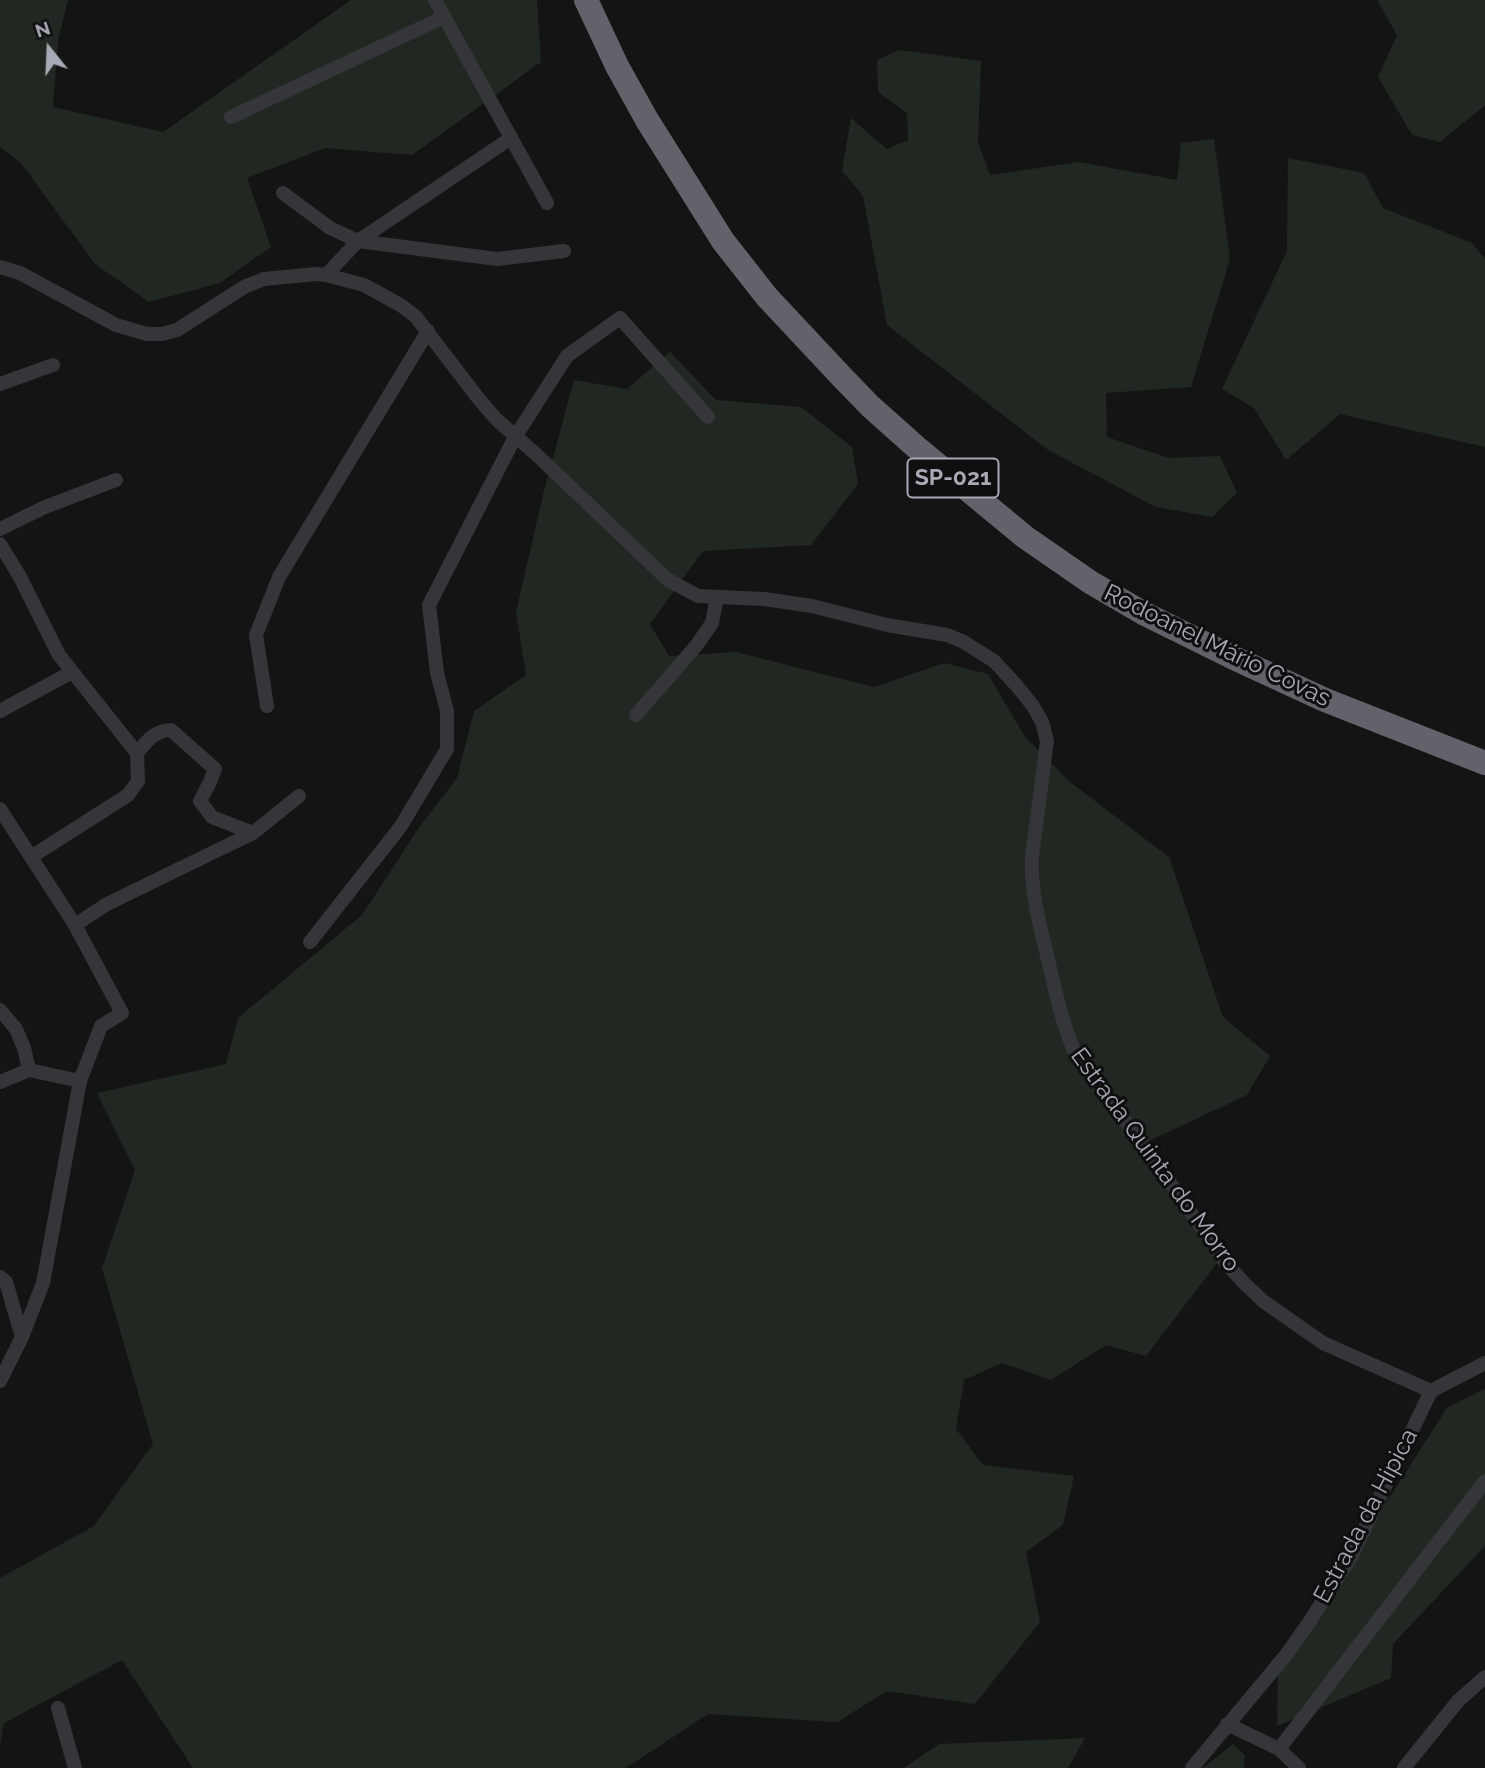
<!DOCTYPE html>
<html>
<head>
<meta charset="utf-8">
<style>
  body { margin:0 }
  #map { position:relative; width:1485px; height:1768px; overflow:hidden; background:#141415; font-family:Raleway,sans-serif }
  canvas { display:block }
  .north { position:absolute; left:14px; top:14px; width:70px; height:70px; -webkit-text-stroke:5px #0f0f10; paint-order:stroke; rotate:342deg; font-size:19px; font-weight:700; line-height:28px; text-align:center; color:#a7aab4 }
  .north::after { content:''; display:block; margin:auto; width:24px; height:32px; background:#a7aab4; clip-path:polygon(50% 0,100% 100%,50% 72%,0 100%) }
</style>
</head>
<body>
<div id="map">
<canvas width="1485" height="1768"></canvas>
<div class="north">N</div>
</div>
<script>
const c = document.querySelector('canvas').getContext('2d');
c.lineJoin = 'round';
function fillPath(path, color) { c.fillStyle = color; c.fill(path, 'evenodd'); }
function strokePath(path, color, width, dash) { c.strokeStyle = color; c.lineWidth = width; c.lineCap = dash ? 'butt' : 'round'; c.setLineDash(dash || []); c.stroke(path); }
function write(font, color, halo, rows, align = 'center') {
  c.font = font + ' Raleway,sans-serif'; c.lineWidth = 6; c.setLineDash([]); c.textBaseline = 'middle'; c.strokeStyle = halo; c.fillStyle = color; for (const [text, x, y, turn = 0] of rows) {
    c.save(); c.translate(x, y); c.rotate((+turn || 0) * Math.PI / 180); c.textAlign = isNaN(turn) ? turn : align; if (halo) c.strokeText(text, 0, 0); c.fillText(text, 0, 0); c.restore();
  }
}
const green = new Path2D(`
  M 0,0 L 68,0 L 58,41 L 53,107 L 163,132 L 351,0 L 537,0 L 541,62 L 412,155 L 325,148 L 247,178 L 271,247 L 220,283 L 149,302 L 95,264 L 21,163 L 0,147 Z
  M 1377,0 L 1485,0 L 1485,105 L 1440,142 L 1412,135 L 1378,77 L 1397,35 Z
  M 899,50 L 981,61 L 978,142 L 990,175 L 1079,162 L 1177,180 L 1181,143 L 1214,139 L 1230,259 L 1191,387 L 1106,393 L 1107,437 L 1169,458 L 1220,456 L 1237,493 L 1212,517 L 1156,507 L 1048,450 L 887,325 L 863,196 L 842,171 L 851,118 L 887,149 L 908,140 L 907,113 L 878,92 L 877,60 Z
  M 1288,158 L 1364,173 L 1383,208 L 1472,243 L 1485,259 L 1485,447 L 1340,414 L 1286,460 L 1254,408 L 1222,389 L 1287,251 Z
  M 670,352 L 716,400 L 801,407 L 852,447 L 858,484 L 811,545 L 703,551 L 650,624 L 669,656 L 736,652 L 874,687 L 944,663 L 988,674 L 1025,737 L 1070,782 L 1169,857 L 1223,1017 L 1270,1056 L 1247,1095 L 1136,1147 L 1217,1263 L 1146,1356 L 1106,1345 L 1051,1380 L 1002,1363 L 964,1380 L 956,1429 L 983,1465 L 1074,1476 L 1063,1525 L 1026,1552 L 1040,1622 L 975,1704 L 887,1691 L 837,1722 L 708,1714 L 626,1768 L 193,1768 L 122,1660 L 4,1723 L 0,1745 L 0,1578 L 94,1526 L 153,1444 L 102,1268 L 135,1170 L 97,1093 L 226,1064 L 238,1018 L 362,915 L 418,829 L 457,778 L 474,711 L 526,675 L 516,612 L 544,491 L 574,380 L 627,389 Z
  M 1485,1389 L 1485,1546 L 1393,1644 L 1391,1678 L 1277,1726 L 1278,1671 L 1447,1408 Z
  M 1085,1738 L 1068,1768 L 904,1768 L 939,1744 Z
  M 1233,1744 L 1245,1755 L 1244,1768 L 1203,1768 Z`);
const minor = new Path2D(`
  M 435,0 L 547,203
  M 231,117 L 444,17
  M 283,193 L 330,228 L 358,241 L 511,138
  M 0,267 L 20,273 L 116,325 L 147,334 L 162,334 L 177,330 L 244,287 L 264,279 L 316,274 L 326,275 L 364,285 L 402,306 L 416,317 L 478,398 L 496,419 L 538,456 L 668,580 L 698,596 L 764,599 L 812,606 L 887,625 L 947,635 L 962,641 L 994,661 L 1017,686 L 1033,706 L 1042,722 L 1047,741 L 1032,856 C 1030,893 1041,929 1049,964 C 1057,997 1063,1029 1078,1059 L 1148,1151 L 1225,1262 L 1244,1283 L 1263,1301 L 1323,1343 L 1431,1391
  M 326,275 L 358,241 L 497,259 L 564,251
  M 0,384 L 53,365
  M 0,529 L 45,507 L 116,480
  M 0,544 L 20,577 L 59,655 L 137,753 C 147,741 155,730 171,730 L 215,769 L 210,782 L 200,801 L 212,817 L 253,833 L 299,796
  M 267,706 L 256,635 L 279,577 L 428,331
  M 0,711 L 72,672
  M 636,715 L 696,646 L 712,623 L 717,597
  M 0,809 L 75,925 L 122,1013 L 101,1026 L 80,1081 L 43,1283 L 22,1337 L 6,1282 L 0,1277
  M 31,857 L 128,795 L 138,781 L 137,753
  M 75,925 L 107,904 L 253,833
  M 310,942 L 401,826 L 447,749 L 447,711 L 437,673 L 429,605 L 515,437 L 567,356 L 620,318 L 708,417
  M 0,1010 L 16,1029 L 24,1048 L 29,1070
  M 0,1082 L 29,1070 L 80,1081
  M 0,1381 L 22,1337
  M 1431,1391 L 1485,1363
  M 58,1708 L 75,1768
  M 1227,1724 L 1279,1749 L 1299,1768
  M 1279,1749 L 1485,1481
  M 1192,1768 L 1286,1655 L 1310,1621 L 1352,1555 L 1431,1391
  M 1404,1768 L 1458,1701 L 1485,1677`);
const motorway = new Path2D(`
  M 586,0 L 617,66 L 647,120 L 723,241 L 767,297 L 841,376 L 870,406 L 916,447 L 1025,537 L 1090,582 L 1143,613 L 1234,658 L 1325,700 L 1485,763`);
const shields = [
  [953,478,91]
];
const shieldNames = [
  ["SP-021",953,478]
];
const streetNames = [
  ["Rodoanel Mário Covas",1217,646,26],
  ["Estrada Quinta do Morro",1155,1160,54],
  ["Estrada da Hipica",1366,1516,-62]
];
fillPath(green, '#212822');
strokePath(minor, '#35363a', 14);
strokePath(motorway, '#62636a', 24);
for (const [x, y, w] of shields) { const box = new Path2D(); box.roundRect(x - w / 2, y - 19.5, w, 39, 5); c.fillStyle = '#0f0f10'; c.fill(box); strokePath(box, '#a7aab4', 2); }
write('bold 23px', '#a7aab4', null, shieldNames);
write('24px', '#a7aab4', '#0f0f10', streetNames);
</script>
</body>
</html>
